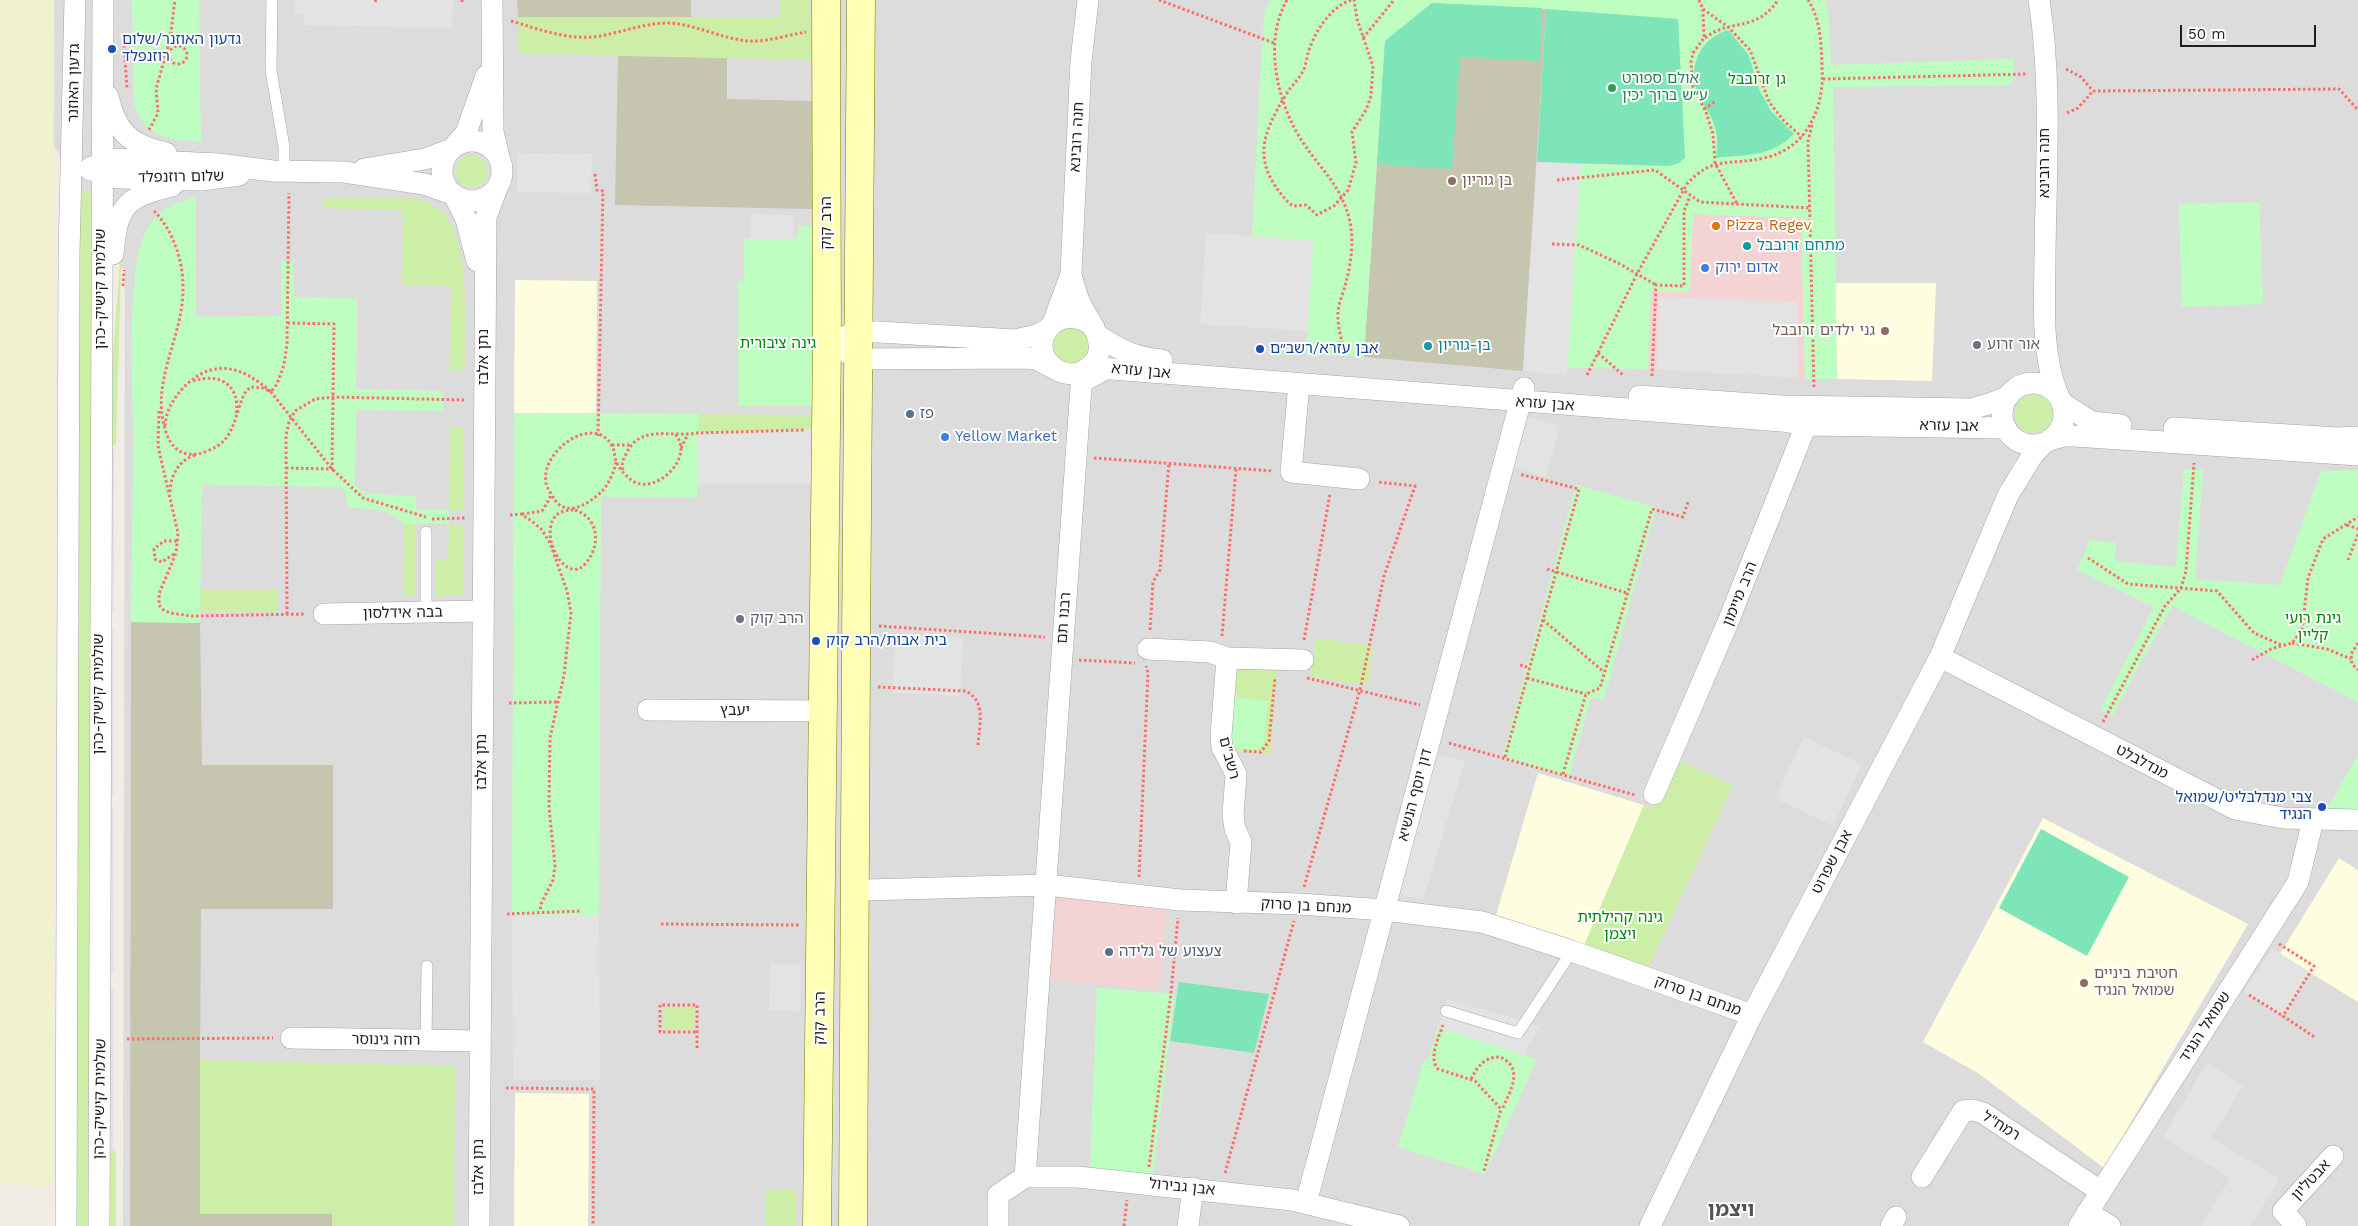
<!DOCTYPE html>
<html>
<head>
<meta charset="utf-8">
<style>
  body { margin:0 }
  #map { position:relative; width:2358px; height:1226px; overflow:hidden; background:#f1ece4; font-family:"Work Sans",sans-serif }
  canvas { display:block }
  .scale { position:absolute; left:2180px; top:25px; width:136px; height:22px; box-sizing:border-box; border:2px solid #1f1f1f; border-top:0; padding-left:6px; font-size:15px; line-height:18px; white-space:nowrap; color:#1f1f1f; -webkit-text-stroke:4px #fff; paint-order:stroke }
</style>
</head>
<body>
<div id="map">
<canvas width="2358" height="1226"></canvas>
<div class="scale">50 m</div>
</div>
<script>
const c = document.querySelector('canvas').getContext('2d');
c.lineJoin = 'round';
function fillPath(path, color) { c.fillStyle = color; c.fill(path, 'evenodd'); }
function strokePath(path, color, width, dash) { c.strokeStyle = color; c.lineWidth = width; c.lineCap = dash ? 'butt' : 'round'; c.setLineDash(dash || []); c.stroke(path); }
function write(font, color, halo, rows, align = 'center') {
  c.font = font + ' "Work Sans","Noto Sans Hebrew",sans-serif'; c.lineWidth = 4; c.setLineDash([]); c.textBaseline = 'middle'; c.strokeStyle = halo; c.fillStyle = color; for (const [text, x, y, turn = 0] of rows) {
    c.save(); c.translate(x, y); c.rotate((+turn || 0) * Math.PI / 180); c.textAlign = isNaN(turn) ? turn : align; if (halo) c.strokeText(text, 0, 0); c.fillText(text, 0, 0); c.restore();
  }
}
const residential = new Path2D(`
  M 0,0 L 2358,0 L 2358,1226 L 123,1226 L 125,273 L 0,49 Z`);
const commercial = new Path2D(`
  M 1693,214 L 1801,218 L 1805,379 L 1648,369 L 1651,290 L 1690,292 Z
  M 1046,896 L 1167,907 L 1160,990 L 1038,978 Z`);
const education = new Path2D(`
  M 515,280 L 597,281 L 596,413 L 514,413 Z
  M 1835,283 L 1936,283 L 1932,381 L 1837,379 Z
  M 1538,773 L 1644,805 L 1584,946 L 1496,915 Z
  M 2043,818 L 2248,924 L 2104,1168 L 1978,1073 L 1923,1042 Z
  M 2339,858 L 2358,870 L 2358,1002 L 2280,954 Z
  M 515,1093 L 589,1094 L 588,1226 L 514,1226 Z`);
const construction = new Path2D(`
  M 517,0 L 691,0 L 691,17 L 518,17 Z
  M 1432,3 L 1546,9 L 1523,371 L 1364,357 L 1385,41 Z
  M 618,56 L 727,58 L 727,99 L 815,101 L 813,209 L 615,205 Z
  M 131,622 L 200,623 L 202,765 L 333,765 L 333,909 L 201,909 L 200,1060 L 200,1213 L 332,1214 L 332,1226 L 130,1226 Z`);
const farmland = new Path2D(`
  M 0,0 L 54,0 L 53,1186 L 0,1184 Z`);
const grass = new Path2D(`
  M 779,0 L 810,0 L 812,60 L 518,53 L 518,17 L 779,17 Z
  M456 171a16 16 0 1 1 32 0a16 16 0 1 1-32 0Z
  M 86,189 L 92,197 L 89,1226 L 75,1226 L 77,1019 L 79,197 L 82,191 Z
  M 323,198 L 414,198 C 425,201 436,205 444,214 C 471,244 465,331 465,370 L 450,370 L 451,286 L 402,285 L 403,210 L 324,208 Z
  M 122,236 L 116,445 L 109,445 L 111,378 Z
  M 1075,327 L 1086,332 L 1092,348 L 1079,365 L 1061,363 C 1048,344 1051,331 1075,327 Z
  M2015 414a19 19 0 1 1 38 0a19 19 0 1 1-38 0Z
  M 698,414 L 813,415 L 813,429 L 697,433 Z
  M 450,427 L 464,427 L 464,510 L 449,510 Z
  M 404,524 L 416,524 L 416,595 L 403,595 Z
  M 449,524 L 463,525 L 463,596 L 435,596 L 435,559 L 448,559 Z
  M 201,590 L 278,590 L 278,612 L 200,612 Z
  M 1316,638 L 1373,646 L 1368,685 L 1310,677 Z
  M 1231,665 L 1277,670 L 1270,754 L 1235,750 L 1224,741 Z
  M 1675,759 L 1733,785 L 1648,969 L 1584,946 L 1644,805 L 1654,809 Z
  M 663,1007 L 695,1008 L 694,1029 L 663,1029 Z
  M 200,1060 L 455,1066 L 454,1226 L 332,1226 L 332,1214 L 200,1214 Z
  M 108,1151 L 116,1151 L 116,1226 L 108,1226 Z
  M 765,1190 L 795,1190 L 795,1226 L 765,1226 Z`);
const park = new Path2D(`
  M 132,0 L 199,0 L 201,142 C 169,139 146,139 134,104 Z
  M 1270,0 L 1825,0 L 1828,11 L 1831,65 L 2014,59 L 2012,85 L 1833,87 L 1837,379 L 1805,379 L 1801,218 L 1693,214 L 1690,292 L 1651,291 L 1648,369 L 1567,368 L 1581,164 L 1669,166 L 1685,158 L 1678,19 L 1546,9 L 1432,3 L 1385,41 L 1364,357 L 1306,354 L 1313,241 L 1252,236 L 1262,44 L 1265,10 Z
  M 196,197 L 196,317 L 281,316 L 281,261 L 293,261 L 294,297 L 357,298 L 356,389 L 443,391 L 443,411 L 356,410 L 355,483 L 360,490 L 367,494 L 416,496 L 416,510 L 449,510 L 449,524 L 404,524 C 391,508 367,509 347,507 L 347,494 L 342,487 L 202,485 L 200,623 L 131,622 C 132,557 133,493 133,428 C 133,383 126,265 147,229 C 158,210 176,202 196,197 Z
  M 2259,202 L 2263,304 L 2182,307 L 2179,204 Z
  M 798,226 L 819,226 L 818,406 L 738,406 L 738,281 L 744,281 L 744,239 L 797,239 Z
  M 514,413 L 698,414 L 697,497 L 601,497 L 599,915 L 512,915 Z
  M 2184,469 L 2203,470 L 2195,579 L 2280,585 L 2321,471 L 2358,470 L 2358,702 L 2172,606 L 2112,716 L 2100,710 L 2154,607 L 2077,570 L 2090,540 L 2116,543 L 2115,561 L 2176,567 Z
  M 1576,485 L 1656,507 L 1604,700 L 1591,697 L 1569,777 L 1502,759 Z
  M 1230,697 L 1268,701 L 1264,743 L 1258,750 L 1236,748 L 1226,739 Z
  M 2358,755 L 2358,809 L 2326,811 Z
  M 1097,988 L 1175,994 L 1153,1174 L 1090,1169 Z
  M 1438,1027 L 1537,1059 L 1485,1174 L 1398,1147 L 1424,1060 L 1428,1061 Z`);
const pitch = new Path2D(`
  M 1432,3 L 1542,8 L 1540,61 L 1460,57 L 1452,169 L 1377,164 L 1385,41 Z
  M 1546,9 L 1678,19 L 1685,158 L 1679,163 L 1669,166 L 1537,162 Z
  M 1728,30 L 1748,54 L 1760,91 L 1771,111 L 1794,134 C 1769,158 1748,154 1716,158 C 1717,147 1718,137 1715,127 C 1711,113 1701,102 1696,88 C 1688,62 1704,37 1728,30 Z
  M 2041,829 L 2129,877 L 2087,956 L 1999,908 Z
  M 1179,982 L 1269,994 L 1254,1053 L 1170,1041 Z`);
const parking = new Path2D(`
  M 295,0 L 453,0 L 452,28 L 303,25 L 304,14 L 295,13 Z
  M 518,153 L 592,154 L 591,193 L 517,192 Z
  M 1537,162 L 1581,164 L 1567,375 L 1523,371 Z
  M 751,214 L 793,215 L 793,239 L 751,239 Z
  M 1206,233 L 1313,241 L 1307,331 L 1200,324 Z
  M 1659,297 L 1797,302 L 1797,378 L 1657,369 Z
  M 1524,416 L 1560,426 L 1546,477 L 1510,467 Z
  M 813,429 L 813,484 L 697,484 L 697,433 Z
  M 109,449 L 114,449 L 114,613 L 109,613 Z
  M 109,629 L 114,629 L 114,795 L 108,795 Z
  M 895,635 L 963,638 L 960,696 L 893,693 Z
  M 1804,737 L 1862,764 L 1833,826 L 1775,798 Z
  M 1432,753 L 1465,761 L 1423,900 L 1393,893 Z
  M 108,809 L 114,809 L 114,972 L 108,972 Z
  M 512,915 L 599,915 L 600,1080 L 513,1080 Z
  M 2272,949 L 2310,972 L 2283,1016 L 2243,992 Z
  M 770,964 L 801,964 L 800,1011 L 769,1010 Z
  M 108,989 L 114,989 L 114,1151 L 108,1151 Z
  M 1447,999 L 1540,1026 L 1523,1054 L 1438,1027 Z
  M 2207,1063 L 2243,1085 L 2212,1138 L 2279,1179 L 2251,1226 L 2201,1226 L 2230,1178 L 2163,1137 Z`);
const path = new Path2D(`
  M 1159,0 L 1274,43
  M 1287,0 C 1263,41 1277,103 1302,141 C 1321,170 1342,186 1350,222 C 1354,241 1351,264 1346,282 C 1344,291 1339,302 1338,311 C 1337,327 1342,341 1346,356
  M 1351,0 C 1333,6 1317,28 1311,45 C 1307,53 1307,63 1303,71 C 1299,79 1292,85 1287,93 C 1261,135 1251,163 1289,203 L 1293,206 L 1306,205 L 1317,215 L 1334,206 L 1348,190 L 1356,163 L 1352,132 L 1366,110 L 1371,96 L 1373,66 L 1357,19 L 1354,0
  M 1699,0 L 1703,9 L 1704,38 L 1693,53 L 1691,62 L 1693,87 L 1706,112 L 1713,134 L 1715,163 L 1737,204
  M 375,2 L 376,0
  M 462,2 L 462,0
  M 1703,9 L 1728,27 L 1750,50 L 1769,102 L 1784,121 L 1802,137
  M 511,21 C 539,29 563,39 593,37 C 618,34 642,23 668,23 C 696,24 721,39 749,41 C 767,42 788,35 806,32
  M 1363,38 L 1394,0
  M 1705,38 C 1730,18 1756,33 1778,0
  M 124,45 L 127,88
  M169 55a9 9 0 1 1 18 0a9 9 0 1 1-18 0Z
  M 2066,69 L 2081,77 L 2093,91
  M 1823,79 L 2028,74
  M 2093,91 L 2339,89 L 2358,110
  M 1704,109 L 1716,101
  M 2067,113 L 2078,108 L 2093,91
  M 1812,125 L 1808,141 L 1814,389
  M 149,130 L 158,113 L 156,89 L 170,39 L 175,0
  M 595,174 L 597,190 L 603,191 L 598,436
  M 1557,180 L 1655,170 L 1700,202 L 1811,208
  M 154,211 C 174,231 184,264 183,291 C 182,341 148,385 167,435 C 171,445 178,453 189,454 C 195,455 201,454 207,451 C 237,441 233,414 246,391 L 251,387 L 263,388 L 271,392 L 332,469 L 363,498 L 426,517
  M 1552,244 L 1579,245 L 1620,264 L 1656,285
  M 123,286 L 124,270
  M 1598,353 L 1623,375
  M 1587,375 L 1637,274 L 1687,184 C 1713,155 1730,166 1764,158 C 1807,149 1825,107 1822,67 C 1821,43 1821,20 1808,0
  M 1652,376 L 1656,285 L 1684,286 L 1684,211 L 1690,196
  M 193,381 C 221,372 241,386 236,416
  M 159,411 L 158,446 L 178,533 L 176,553 L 159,594 L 159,605 L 162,609 L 170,613 L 192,616 L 306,614
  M 165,426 C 166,411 173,399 183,388 C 213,357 242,366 271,392 L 277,384 L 284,365 L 287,344 L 289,193
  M 612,445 L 631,445
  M 681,448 L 687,436
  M 1094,458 L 1273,471
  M 616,462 C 614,472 610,481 604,489 C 593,501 568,519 555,500 C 552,495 547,488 546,483 C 540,450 595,413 612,446 C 615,450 614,456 616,461 C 618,467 625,475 630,479 C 653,499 697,457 675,434
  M 286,468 L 332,469 L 334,324 L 288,323
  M 623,470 C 621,464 623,460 626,454 C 640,423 673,438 697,433 L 804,430
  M 170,492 C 171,475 178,461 195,455
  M 575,510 C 599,518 601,545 586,563 C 562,593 525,507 575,510 Z
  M 522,514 L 542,511 L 550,498 L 550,492
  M 510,515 L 521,514 L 533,522 L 542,530 L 550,543 L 567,591 L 571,613 L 564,675 L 550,738 L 549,808 L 555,866 L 553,880 L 541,904 L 540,911
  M 432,519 L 466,518
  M 2347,525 L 2358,529
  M 174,554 L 162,562 L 155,559 L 154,549 L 164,541 L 178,541
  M 2088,558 L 2128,584 L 2217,591 L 2254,633 L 2281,645
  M 2348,560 L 2358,534
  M 1547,569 L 1627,593
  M 287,614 L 286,436 L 289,422 L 295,411 L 315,399 L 333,397 L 466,400
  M 1543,620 L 1604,672
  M 879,626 L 1045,637
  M 1150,630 L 1153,582 L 1160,570 L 1169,463
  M 1222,636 L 1236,469
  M 1304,640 L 1330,494
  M 2292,643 L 2327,649 L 2351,659
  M 2358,643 L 2351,654 L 2352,664 L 2358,670
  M 1079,660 L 1135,663
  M 2252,660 L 2271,649 L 2292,643 L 2302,630 L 2308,578 L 2323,539 L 2358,517
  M 1520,665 L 1530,668
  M 1307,678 L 1420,705
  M 1527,678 L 1586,694
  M 878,687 L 966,691 C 987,703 979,724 978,745
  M 509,703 L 557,702
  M 2103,722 L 2165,606 L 2181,588 L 2186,571 L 2194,463
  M 1449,743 L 1635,795
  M 1244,751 L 1261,752 L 1269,741 L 1275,678
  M 1505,757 L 1579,489 L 1519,474
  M 1563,774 L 1586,694 L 1600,688 L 1652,509 L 1683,517 L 1688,502
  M 1139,877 L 1148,673 L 1146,666
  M 1304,887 L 1360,690 L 1384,576 L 1415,486 L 1377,482
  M 507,914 L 582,911
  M 661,924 L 800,925
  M 2279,944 L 2314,966 L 2283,1016 L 2316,1038
  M 2249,995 L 2283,1016
  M 1443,1025 C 1439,1037 1428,1058 1438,1069 L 1475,1081 L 1501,1109 L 1484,1171
  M 127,1039 L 273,1038
  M 697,1048 L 697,1005 L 660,1005 L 660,1032 L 697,1032
  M 1471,1079 C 1478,1066 1484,1057 1500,1057 C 1525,1068 1510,1091 1502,1110
  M 506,1088 L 594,1089 L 593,1226
  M 1149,1167 L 1171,993 L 1178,918
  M 1225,1173 L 1294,921
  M 1124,1226 L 1127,1200`);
const lane = new Path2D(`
  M 272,0 L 271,70 L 284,147 L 284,171
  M 426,612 L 426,532
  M 1446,1011 L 1518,1033 L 1572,951
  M 426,1041 L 427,966`);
const street = new Path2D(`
  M 492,0 L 493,132 L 499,157
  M 2039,0 C 2052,82 2046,170 2045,253 C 2045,301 2040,350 2058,395
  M 108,96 C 116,132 130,145 166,153
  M442 171a30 30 0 1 1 60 0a30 30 0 1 1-60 0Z
  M 456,144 L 466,133 L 486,76
  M 91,167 L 102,176 L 122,178 L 201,180 L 239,175
  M 364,169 L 425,159 L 449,150
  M 90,170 L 102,162 L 112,159 L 218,164 L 273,171 L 344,172 L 424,184 L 450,193
  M 454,195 L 466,219 L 477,261
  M 113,254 C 117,207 124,197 172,186
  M 1071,274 C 1073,284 1076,293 1080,303 C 1087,319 1102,334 1099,352 C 1097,362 1088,370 1078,373 C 1070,375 1060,373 1053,367 C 1023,343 1060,298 1094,327
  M 1053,323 L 1071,274 L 1081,61 L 1088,0
  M 846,336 L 859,332 L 879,332 L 1015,340 L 1037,335 L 1047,330
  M 1098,336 C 1122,351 1134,357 1162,360
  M 827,342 L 859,359 L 1026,358 L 1036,359 L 1055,369
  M 1085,370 L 1099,368 L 1782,421 L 1806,425 L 2006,428
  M2002 414a31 31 0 1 1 62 0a31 31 0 1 1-62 0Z
  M 1299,384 L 1291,472 L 1359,479
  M 1639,396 L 1783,406 L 1971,409 L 1992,403 L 2009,396
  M 2062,403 L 2092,422 L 2121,425
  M 2174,428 L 2338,438 L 2358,437
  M 2052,439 L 2064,436 L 2075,436 L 2358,455
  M 324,614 L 482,611
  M 1148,649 L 1210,652 L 1227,658 L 1303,660
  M 1940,657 L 2235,809 L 2283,818 L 2358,820
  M 1227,658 L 1221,736 L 1222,747 L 1236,774 L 1233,815 L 1235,829 L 1241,842 L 1236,903
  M 648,710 L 823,711
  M 1654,794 L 1728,622 L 1806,425 L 1817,417
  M 853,905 L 856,896 L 866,890 L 1047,885 L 1180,900 L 1299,904 L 1385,910 L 1482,922 L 1572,951 L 1752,1015
  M 291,1038 L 480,1041
  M 1025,1177 L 1081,387 L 1085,380 L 1104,370
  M 1922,1177 L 1963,1111 L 1973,1110 L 1983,1113 L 2100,1191
  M 1306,1203 L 1524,388
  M 2087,1212 L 2110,1226
  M 66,1226 L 69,254 L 75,0
  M 99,1226 C 103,817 99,409 103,0
  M 479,1226 L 486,217 L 497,188
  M 998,1226 L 998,1195 L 1025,1177 L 1078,1177 L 1292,1200 L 1399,1226
  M 1188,1226 L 1193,1188
  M 1650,1226 L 1752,1015 L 1940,657 L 2008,495 L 2032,456 L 2044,443
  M 1891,1226 L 1896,1217
  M 2079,1226 L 2298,882 L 2313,820
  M 2296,1226 L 2283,1211 L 2333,1156`);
const secondary = new Path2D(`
  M 817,1226 L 827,342 L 826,0
  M 853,1226 C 853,817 859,409 861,0`);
const markers = [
  [112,49,5,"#1a4fb4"],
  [1612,88,5,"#2e9e5b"],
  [1452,181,5,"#8d6e63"],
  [1716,226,5,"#e8710a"],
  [1747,246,5,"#0f9aa8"],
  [1705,268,5,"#3f7fe0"],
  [1885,331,5,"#8d6e63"],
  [1977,345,5,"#6b7280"],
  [1428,346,5,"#0f9aa8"],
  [1260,349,5,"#1a4fb4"],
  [910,414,5,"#5c6f8a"],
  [945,437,5,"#3f7fe0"],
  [740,619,5,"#6b7280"],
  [816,641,5,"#1a4fb4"],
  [2322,807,5,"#1a4fb4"],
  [1109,952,5,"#5c6f8a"],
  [2084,983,5,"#8d6e63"]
];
const transitNames = [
  ["גדעון האוזנר/שלום",122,40],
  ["רוזנפלד",122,57],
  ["אבן עזרא/רשב״ם",1270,349],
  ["בית אבות/הרב קוק",826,641],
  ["צבי מנדלבליט/שמואל",2312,798,"right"],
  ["הנגיד",2312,815,"right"]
];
const leisureNames = [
  ["אולם ספורט",1622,79],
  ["ע״ש ברוך יכין",1622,96]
];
const parkNames = [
  ["גן זרובבל",1757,80],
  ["גינה ציבורית",778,344],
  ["גינת רועי",2313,619],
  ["קליין",2313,636],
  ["גינה קהילתית",1620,918],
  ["ויצמן",1620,935]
];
const streetNames = [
  ["גדעון האוזנר",74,83,-89],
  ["חנה רובינא",1077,137,-87],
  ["חנה רובינא",2045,163,-90],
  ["שלום רוזנפלד",181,177,-1],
  ["הרב קוק",827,223,-90],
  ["שולמית קישיק-כהן",101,289,-90],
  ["נתן אלבז",484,357,-90],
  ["אבן עזרא",1141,371,5],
  ["אבן עזרא",1545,404,4],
  ["אבן עזרא",1949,426,1],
  ["הרב מיימון",1740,594,-68],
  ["בבה אידלסון",403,613,-1],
  ["רבנו תם",1064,618,-86],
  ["שולמית קישיק-כהן",99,694,-90],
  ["יעבץ",735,711],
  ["רשב\"ם",1229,758,75],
  ["נתן אלבז",482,762,-90],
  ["מנדלבלט",2142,762,28],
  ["דון יוסף הנשיא",1415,795,-75],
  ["אבן שפרוט",1832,862,-62],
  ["מנחם בן סרוק",1306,906,3],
  ["מנחם בן סרוק",1698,996,20],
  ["הרב קוק",820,1018,-89],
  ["שמואל הנגיד",2205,1027,-57],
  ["רוזה גינוסר",386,1040,1],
  ["שולמית קישיק-כהן",100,1099,-89],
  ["רמח\"ל",2001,1126,32],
  ["נתן אלבז",479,1167,-90],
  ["אבטליון",2311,1180,-47],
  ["אבן גבירול",1182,1187,6]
];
const educationNames = [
  ["בן גוריון",1462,181],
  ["גני ילדים זרובבל",1875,331,"right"],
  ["חטיבת ביניים",2094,974],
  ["שמואל הנגיד",2094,991]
];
const foodNames = [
  ["Pizza Regev",1726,226]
];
const cultureNames = [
  ["מתחם זרובבל",1757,246],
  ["בן-גוריון",1438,346]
];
const shopNames = [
  ["אדום ירוק",1715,268],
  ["Yellow Market",955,437]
];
const worshipNames = [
  ["אור זרוע",1987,345],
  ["הרב קוק",750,619]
];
const serviceNames = [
  ["פז",920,414],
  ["צעצוע של גלידה",1119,952]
];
const districtNames = [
  ["ויצמן",1731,1210]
];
fillPath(residential, '#dddcdc');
fillPath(commercial, '#f3d3d3');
fillPath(education, '#fffddf');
fillPath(construction, '#c6c5af');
fillPath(farmland, '#f0f1ce');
fillPath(grass, '#cdeea7');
fillPath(park, '#bffec1');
fillPath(pitch, '#7de5b8');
fillPath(parking, '#e3e3e3');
strokePath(lane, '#a6a6a6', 12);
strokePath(street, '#a6a6a6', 22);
strokePath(secondary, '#757c00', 29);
strokePath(path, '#ff6f67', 3, [2.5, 2.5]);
strokePath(lane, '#fff', 11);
strokePath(street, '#fff', 21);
strokePath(secondary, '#fefeb5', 28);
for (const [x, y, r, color] of markers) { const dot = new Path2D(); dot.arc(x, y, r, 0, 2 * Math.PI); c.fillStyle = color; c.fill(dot); strokePath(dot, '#fff', 2); }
write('15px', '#164399', '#fff', transitNames, 'left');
write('15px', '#27864d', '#fff', leisureNames, 'left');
write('15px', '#038708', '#fff', parkNames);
write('15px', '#1f1f1f', '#fff', streetNames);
write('15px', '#785e54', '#fff', educationNames, 'left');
write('15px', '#c56008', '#fff', foodNames, 'left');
write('15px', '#0d838f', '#fff', cultureNames, 'left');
write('15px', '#366cbe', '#fff', shopNames, 'left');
write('15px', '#5b616d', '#fff', worshipNames, 'left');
write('15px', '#4e5e75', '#fff', serviceNames, 'left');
write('bold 20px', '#525252', '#fff', districtNames);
</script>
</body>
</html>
